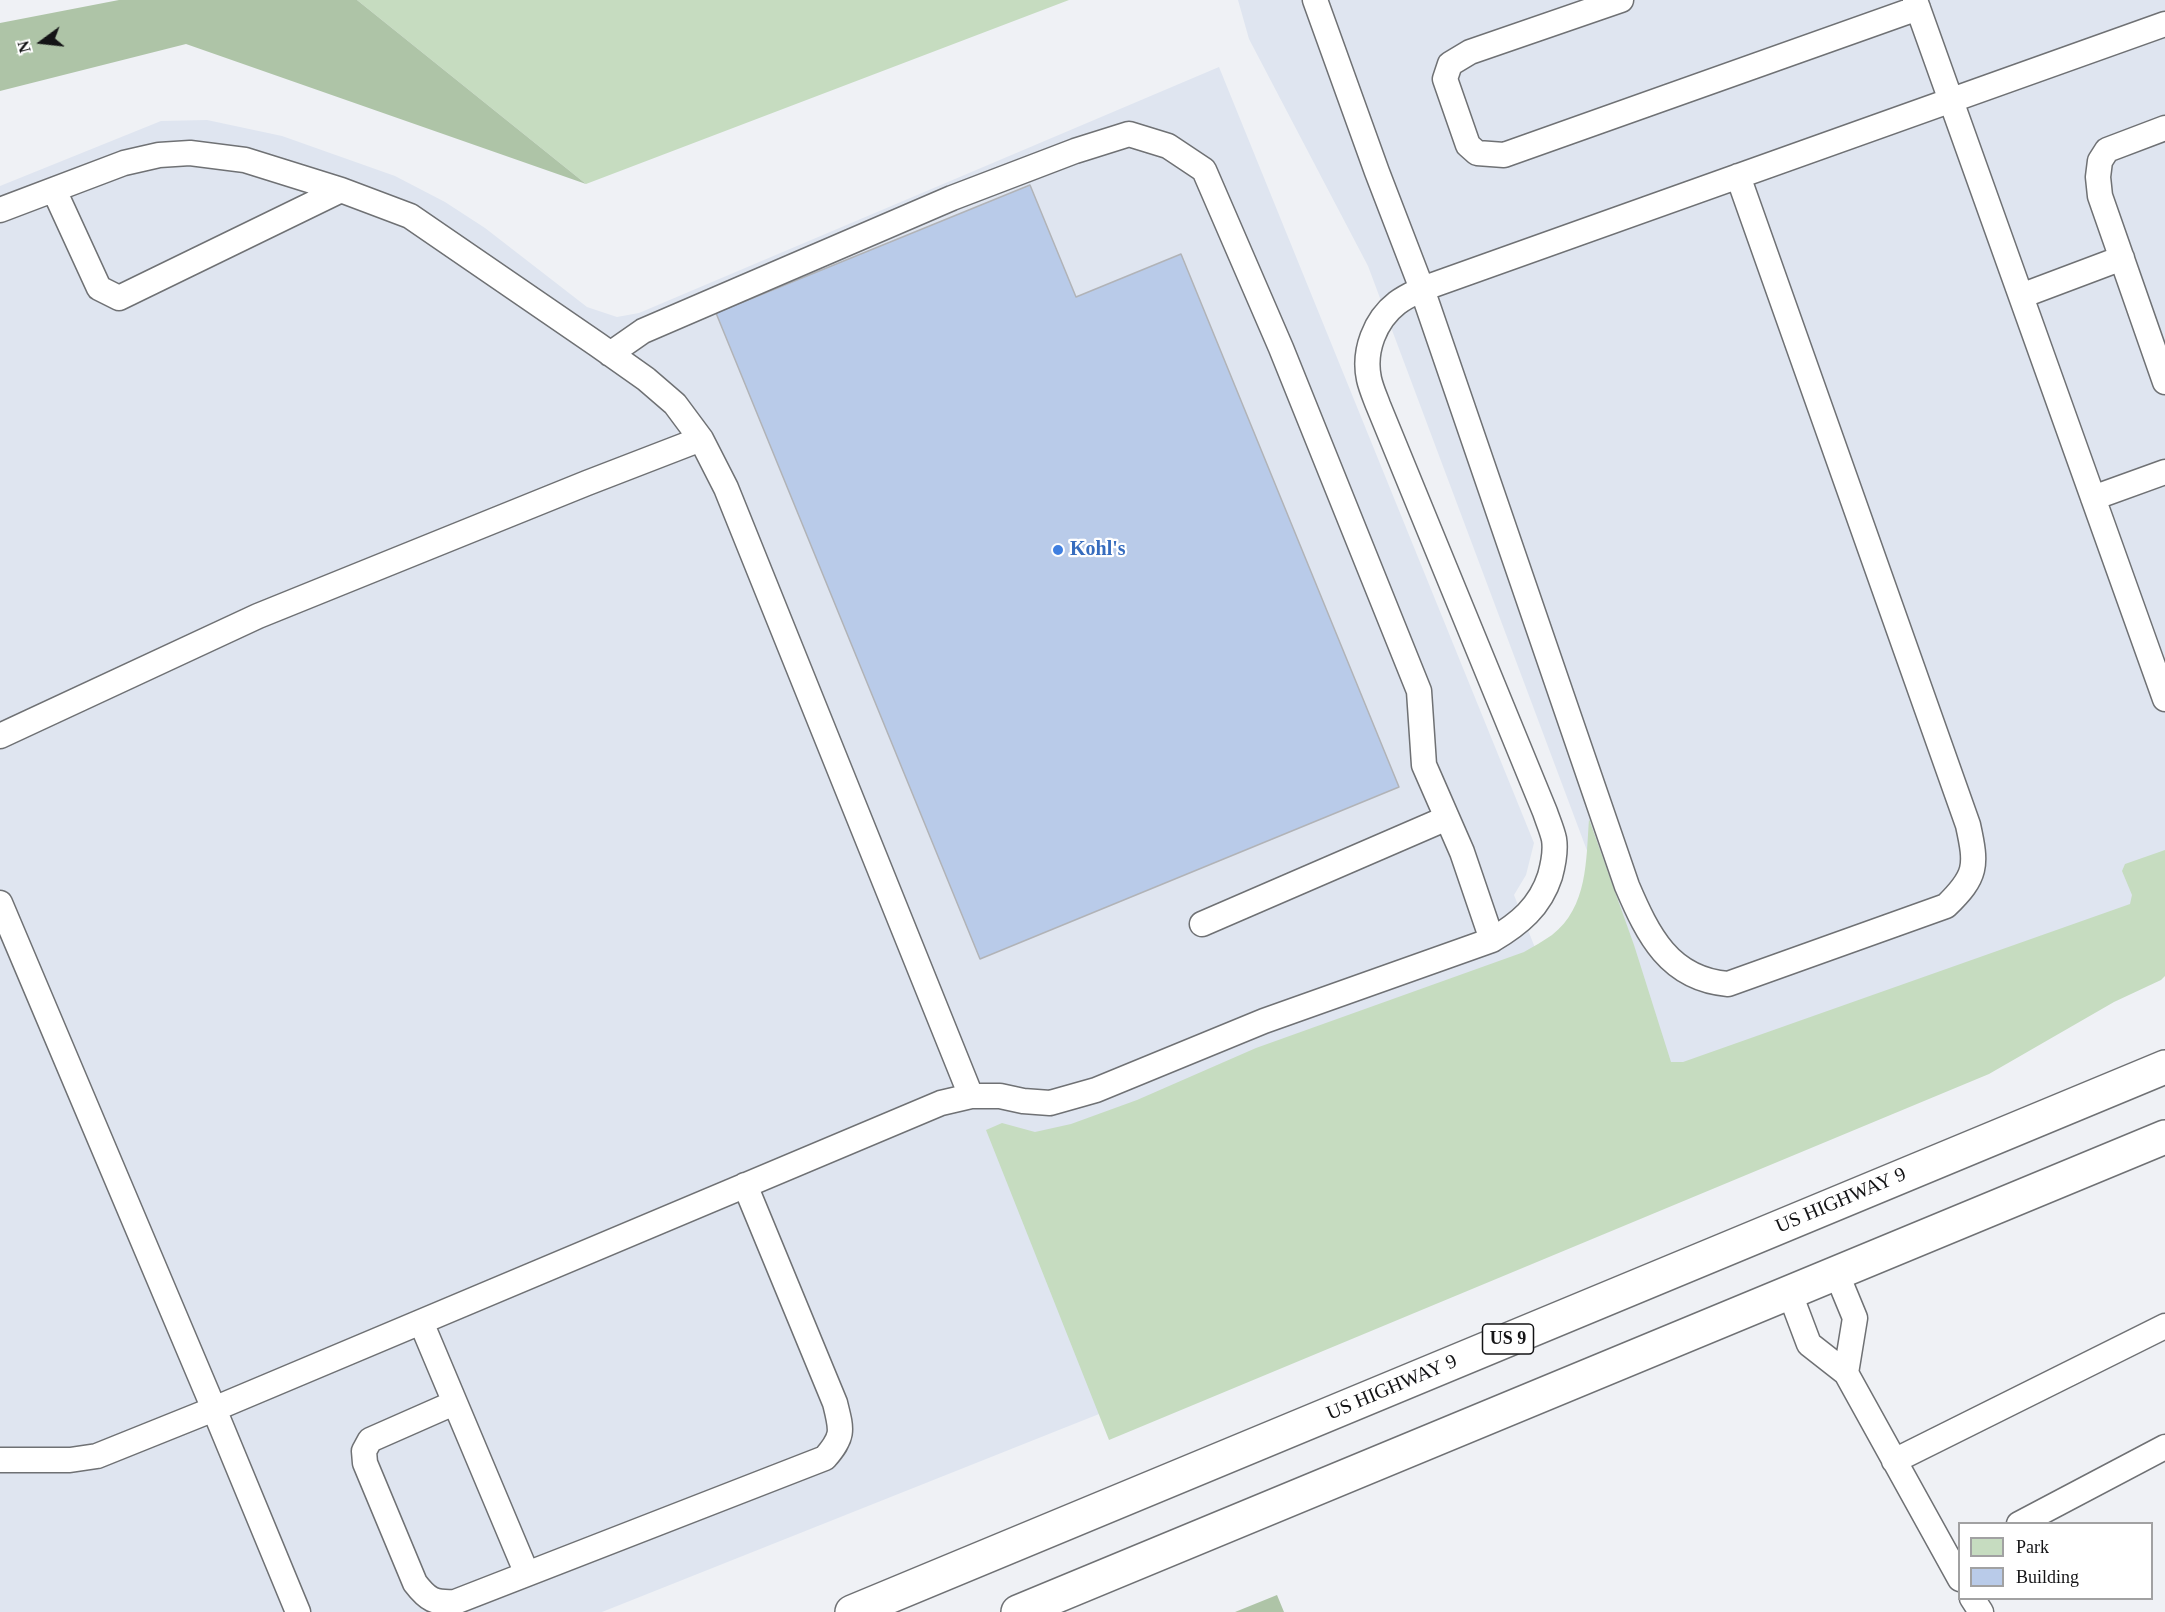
<!DOCTYPE html>
<html>
<head>
<meta charset="utf-8">
<style>
  body { margin:0 }
  #map { position:relative; width:2165px; height:1612px; overflow:hidden; background:#eff1f5; font-family:"Times New Roman",serif }
  canvas { display:block }
  .legend { position:absolute; left:1958px; top:1522px; width:195px; height:78px; box-sizing:border-box; background:#fff; border:2px solid #a1a1a2; margin:0; padding:8px 10px; list-style:none; font-size:18px; color:#141416 }
  .legend li { display:flex; align-items:center; gap:12px; height:30px }
  .legend b { width:30px; border:2px solid #a1a1a2 }
  .north { position:absolute; left:12px; top:12px; width:60px; height:60px; -webkit-text-stroke:4px #fff; paint-order:stroke; rotate:255deg; font-size:16px; font-weight:700; line-height:24px; text-align:center; color:#141416 }
  .north::after { content:''; display:block; margin:auto; width:21px; height:27px; background:#141416; clip-path:polygon(50% 0,100% 100%,50% 72%,0 100%) }
</style>
</head>
<body>
<div id="map">
<canvas width="2165" height="1612"></canvas>
<ul class="legend">
<li><b style="height:16px;background:#c6dcc0"></b>Park</li>
<li><b style="height:16px;background:#b9cbe9"></b>Building</li>
</ul>
<div class="north">N</div>
</div>
<script>
const c = document.querySelector('canvas').getContext('2d');
c.lineJoin = 'round';
function fillPath(path, color) { c.fillStyle = color; c.fill(path, 'evenodd'); }
function strokePath(path, color, width, dash) { c.strokeStyle = color; c.lineWidth = width; c.lineCap = dash ? 'butt' : 'round'; c.setLineDash(dash || []); c.stroke(path); }
function write(font, color, halo, rows, align = 'center') {
  c.font = font + ' "Times New Roman",serif'; c.lineWidth = 4.5; c.setLineDash([]); c.textBaseline = 'middle'; c.strokeStyle = halo; c.fillStyle = color; for (const [text, x, y, turn = 0] of rows) {
    c.save(); c.translate(x, y); c.rotate((+turn || 0) * Math.PI / 180); c.textAlign = isNaN(turn) ? turn : align; if (halo) c.strokeText(text, 0, 0); c.fillText(text, 0, 0); c.restore();
  }
}
const built = new Path2D(`
  M 1238,0 L 2165,0 L 2165,950 L 1670,1086 L 1610,912 L 1368,266 L 1249,39 Z
  M 1219,67 L 1534,843 L 1526,875 L 1514,895 L 1637,1204 L 1089,1418 L 602,1612 L 0,1612 L 0,186 L 161,121 L 207,120 L 282,136 L 395,176 L 445,202 L 485,228 L 587,307 L 617,317 L 639,313 Z`);
const green = new Path2D(`
  M 357,0 L 1069,0 L 586,184 Z
  M 1589,819 L 1634,945 L 1671,1062 L 1683,1062 L 2130,904 L 2132,895 L 2122,871 L 2125,864 L 2165,850 L 2165,976 L 2161,980 L 2114,1002 L 1989,1074 L 1109,1440 L 986,1130 L 1002,1123 L 1035,1132 L 1071,1124 L 1137,1100 L 1256,1048 L 1524,952 C 1533,947 1543,941 1552,935 C 1588,907 1586,860 1589,819 Z`);
const forest = new Path2D(`
  M 119,0 L 357,0 L 586,184 L 186,44 L 0,91 L 0,23 Z
  M 1277,1595 L 1284,1612 L 1235,1612 Z`);
const building = new Path2D(`
  M 1030,185 L 1076,297 L 1181,254 L 1399,787 L 980,959 L 716,313 Z`);
const service = new Path2D(`
  M 1315,0 L 1377,172 L 1422,289 L 1627,886 C 1648,935 1669,979 1728,984 L 1946,906 C 1977,876 1977,866 1968,825 L 1738,176
  M 1621,0 L 1470,52 L 1450,64 L 1445,79 L 1468,145 L 1477,153 L 1504,155 L 1918,8
  M 1915,0 L 2165,699
  M 2165,128 L 2107,150 L 2100,161 L 2098,177 L 2100,196 L 2165,382
  M 54,190 L 99,288 L 119,298 L 341,190
  M 0,210 L 124,163 L 159,155 L 190,153 L 245,160 L 341,190 L 410,216 L 598,345 L 646,379 L 675,404 L 701,439 L 726,488 L 971,1096
  M 2021,296 L 2122,258
  M 610,354 L 643,331 L 952,198 L 1075,151 L 1129,134 L 1168,146 L 1204,170 L 1281,348 L 1419,691 L 1424,765 L 1462,852 L 1492,940
  M 2093,498 L 2165,472
  M 0,736 L 258,616 L 587,483 L 701,439
  M 0,903 L 214,1409 L 298,1612
  M 1202,924 L 1447,818
  M 1836,1272 L 1855,1318 L 1846,1373
  M 1789,1291 L 1809,1344 L 1846,1373 L 1960,1579
  M 421,1322 L 527,1574
  M 454,1403 L 370,1440 L 364,1451 L 365,1463 L 415,1583 C 428,1600 434,1603 455,1602 L 825,1458 C 844,1436 842,1431 835,1403 L 745,1185
  M 0,1460 L 70,1460 L 97,1456 L 214,1409 L 941,1103 L 971,1096 L 1000,1096 L 1023,1101 L 1050,1103 L 1096,1090 L 1264,1021 L 1492,940 C 1519,924 1540,907 1550,876 C 1553,865 1556,851 1554,839 C 1552,830 1548,821 1545,812 L 1378,405 C 1375,397 1371,388 1369,379 C 1363,351 1375,320 1397,303 C 1405,297 1414,293 1422,289 L 2165,24
  M 1894,1461 L 2165,1326
  M 2019,1524 L 2165,1447
  M 1972,1598 L 1981,1612`);
const trunk = new Path2D(`
  M 852,1612 L 2165,1067
  M 1018,1612 L 2165,1137`);
const markers = [
  [1058,550,6,"#3f7fe0"]
];
const shields = [
  [1508,1339,51]
];
const shieldNames = [
  ["US 9",1508,1339]
];
const shopNames = [
  ["Kohl's",1070,550]
];
const streetNames = [
  ["US HIGHWAY 9",1841,1201,-23],
  ["US HIGHWAY 9",1392,1388,-23]
];
fillPath(built, '#dfe5f0');
fillPath(green, '#c6dcc0');
fillPath(forest, '#aec4a7');
fillPath(building, '#b9cbe9');
strokePath(building, '#b1b3b7', 1.5);
strokePath(service, '#6f7174', 27);
strokePath(trunk, '#6f7174', 36);
strokePath(service, '#fff', 24);
strokePath(trunk, '#fff', 33);
for (const [x, y, r, color] of markers) { const dot = new Path2D(); dot.arc(x, y, r, 0, 2 * Math.PI); c.fillStyle = color; c.fill(dot); strokePath(dot, '#fff', 2); }
for (const [x, y, w] of shields) { const box = new Path2D(); box.roundRect(x - w / 2, y - 15, w, 30, 4.5); c.fillStyle = '#fff'; c.fill(box); strokePath(box, '#141416', 1.5); }
write('bold 18px', '#141416', null, shieldNames);
write('bold 20px', '#366cbe', '#fff', shopNames, 'left');
write('20px', '#141416', '#fff', streetNames);
</script>
</body>
</html>
